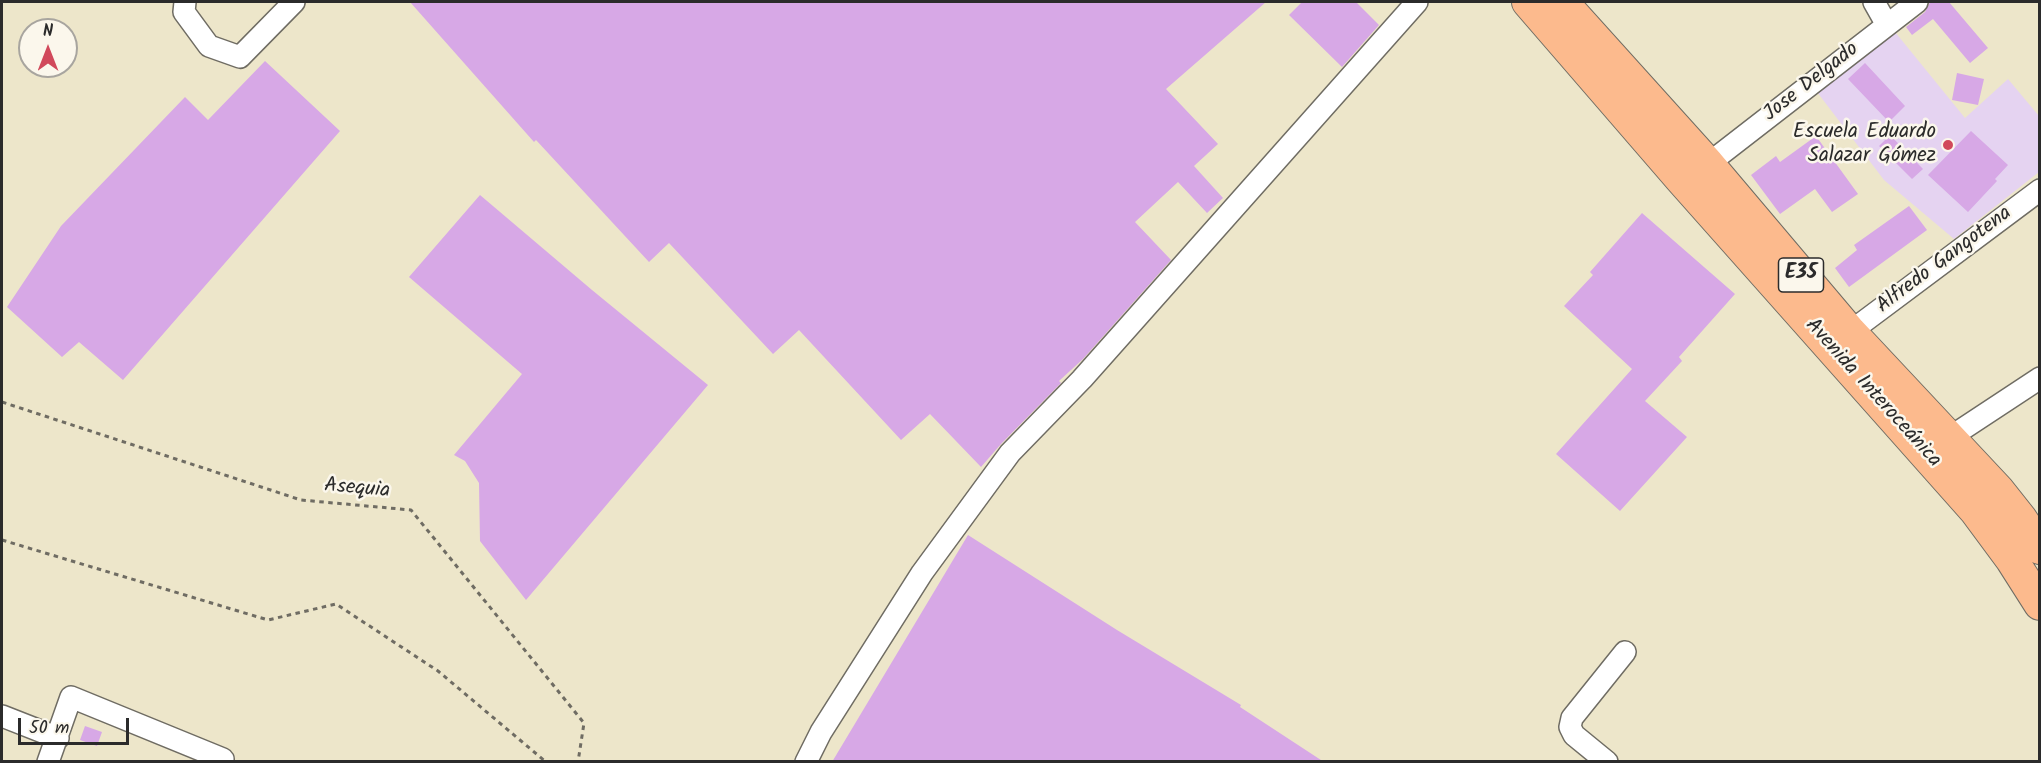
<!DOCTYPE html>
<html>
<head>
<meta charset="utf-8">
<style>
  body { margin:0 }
  #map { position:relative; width:2041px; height:763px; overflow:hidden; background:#ede6ca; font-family:Kalam,sans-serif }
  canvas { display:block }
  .frame { position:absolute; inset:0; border:3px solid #2b2b2b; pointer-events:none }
  .north { position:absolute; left:18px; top:18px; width:60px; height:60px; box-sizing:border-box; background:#fbf7ec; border:2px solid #a8a59f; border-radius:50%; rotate:0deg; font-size:16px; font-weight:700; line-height:24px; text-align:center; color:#2b2b2b }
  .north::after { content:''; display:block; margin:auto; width:21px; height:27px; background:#d1495b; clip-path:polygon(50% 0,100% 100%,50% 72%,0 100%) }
  .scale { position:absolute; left:18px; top:718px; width:111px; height:27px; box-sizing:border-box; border:3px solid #2b2b2b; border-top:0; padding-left:8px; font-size:18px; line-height:21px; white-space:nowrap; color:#2b2b2b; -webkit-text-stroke:4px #fbf7ec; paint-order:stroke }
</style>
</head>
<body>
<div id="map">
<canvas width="2041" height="763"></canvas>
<div class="frame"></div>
<div class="north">N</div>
<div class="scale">50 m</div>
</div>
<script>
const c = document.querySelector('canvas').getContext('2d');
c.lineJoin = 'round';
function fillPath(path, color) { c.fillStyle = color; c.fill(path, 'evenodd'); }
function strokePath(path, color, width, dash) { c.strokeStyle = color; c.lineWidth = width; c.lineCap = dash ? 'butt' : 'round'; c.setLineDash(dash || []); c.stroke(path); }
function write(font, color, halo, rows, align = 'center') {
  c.font = font + ' Kalam,sans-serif'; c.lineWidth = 5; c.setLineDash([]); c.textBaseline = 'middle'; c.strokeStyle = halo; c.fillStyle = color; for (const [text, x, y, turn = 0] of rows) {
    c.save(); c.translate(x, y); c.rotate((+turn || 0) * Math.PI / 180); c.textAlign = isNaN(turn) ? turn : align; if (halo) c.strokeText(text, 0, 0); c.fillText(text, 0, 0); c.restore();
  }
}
const built = new Path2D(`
  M 1891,27 L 1965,118 L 2008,79 L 2039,116 L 2039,172 L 1954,239 L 1884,180 L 1814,88 Z`);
const building = new Path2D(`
  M 410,2 L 1266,2 L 1166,89 L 1218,144 L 1194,166 L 1223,198 L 1207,213 L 1178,182 L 1135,222 L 1171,260 L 1083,359 L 1059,381 L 1061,383 L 1001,444 L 981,467 L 930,414 L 901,440 L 799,330 L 773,354 L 669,243 L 649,262 L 536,140 L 534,142 Z
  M 1302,2 L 1356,2 L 1379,25 L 1342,67 L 1289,15 Z
  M 1930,2 L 1949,2 L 1988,48 L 1970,63 L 1933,19 L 1912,35 L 1906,27 L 1925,12 Z
  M 265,61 L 340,131 L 123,380 L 79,342 L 62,357 L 7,307 L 61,226 L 185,97 L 208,120 Z
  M 1865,63 L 1905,106 L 1889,122 L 1848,79 Z
  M 1957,73 L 1984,79 L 1978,105 L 1952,100 Z
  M 1971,131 L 2008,165 L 1995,179 L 1997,181 L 1968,212 L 1928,175 Z
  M 1890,135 L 1923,169 L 1912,179 L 1879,146 Z
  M 1816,136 L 1858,194 L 1832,212 L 1815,189 L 1780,214 L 1751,175 L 1776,156 L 1780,162 Z
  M 480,195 L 592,290 L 708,385 L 526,600 L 480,541 L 479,483 L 465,461 L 454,455 L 522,374 L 409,277 Z
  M 1909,206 L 1927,230 L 1849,287 L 1835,268 L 1857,250 L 1854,245 Z
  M 1642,213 L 1735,294 L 1679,357 L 1682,361 L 1645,401 L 1687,437 L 1620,511 L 1556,454 L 1632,369 L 1564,306 L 1593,275 L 1590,272 Z
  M 968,535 L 1117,630 L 1241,705 L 1240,707 L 1324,762 L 832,762 Z
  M 85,726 L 102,732 L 97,746 L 80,740 Z`);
const path = new Path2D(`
  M 2,402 L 301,500 L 411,510 L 584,723 L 578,762
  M 2,540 L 268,620 L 336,604 L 438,671 L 546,762`);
const minor = new Path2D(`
  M 185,2 L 184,12 L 209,46 L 240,57 L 294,2
  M 1874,2 L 1887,25
  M 1708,164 L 1917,2
  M 1850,332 L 2040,190
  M 1949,438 L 2040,378
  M 2,716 L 58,738
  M 48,762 L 71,697 L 223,759 L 222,762
  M 806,762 L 821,732 L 922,573 L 1010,453 L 1082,379 L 1417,2
  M 1607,762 L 1574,735 L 1570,727 L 1572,718 L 1625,652`);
const highway = new Path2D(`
  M 1528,2 L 1681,179 L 1975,510 L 2012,560 L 2040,604
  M 1562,2 L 1708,164 L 1850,332 L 1998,490 L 2021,519 L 2040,548`);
const markers = [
  [1948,145,6,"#d1495b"]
];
const shields = [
  [1801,275,45]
];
const shieldNames = [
  ["E35",1801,275]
];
const streetNames = [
  ["Jose Delgado",1812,83,-38],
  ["Alfredo Gangotena",1945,261,-37],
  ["Avenida Interoceánica",1872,394,48],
  ["Asequia",357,490,5]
];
const poiNames = [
  ["Escuela Eduardo",1936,133],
  ["Salazar Gómez",1936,157]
];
fillPath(built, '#e5d3f1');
fillPath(building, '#d7a8e6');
strokePath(minor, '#6f6c63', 24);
strokePath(highway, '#6f6c63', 34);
strokePath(path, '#6f6c63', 3, [4.5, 4.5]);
strokePath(minor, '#fff', 21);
strokePath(highway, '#fcba8d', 32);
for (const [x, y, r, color] of markers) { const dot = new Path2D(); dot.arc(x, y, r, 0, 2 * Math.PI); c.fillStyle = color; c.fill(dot); strokePath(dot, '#fbf7ec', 2); }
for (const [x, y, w] of shields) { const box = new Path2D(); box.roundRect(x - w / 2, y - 17, w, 34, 4.5); c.fillStyle = '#fbf7ec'; c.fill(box); strokePath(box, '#2b2b2b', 1.5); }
write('bold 20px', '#2b2b2b', null, shieldNames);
write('21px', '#2b2b2b', '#fbf7ec', streetNames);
write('21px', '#2b2b2b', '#fbf7ec', poiNames, 'right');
</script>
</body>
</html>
